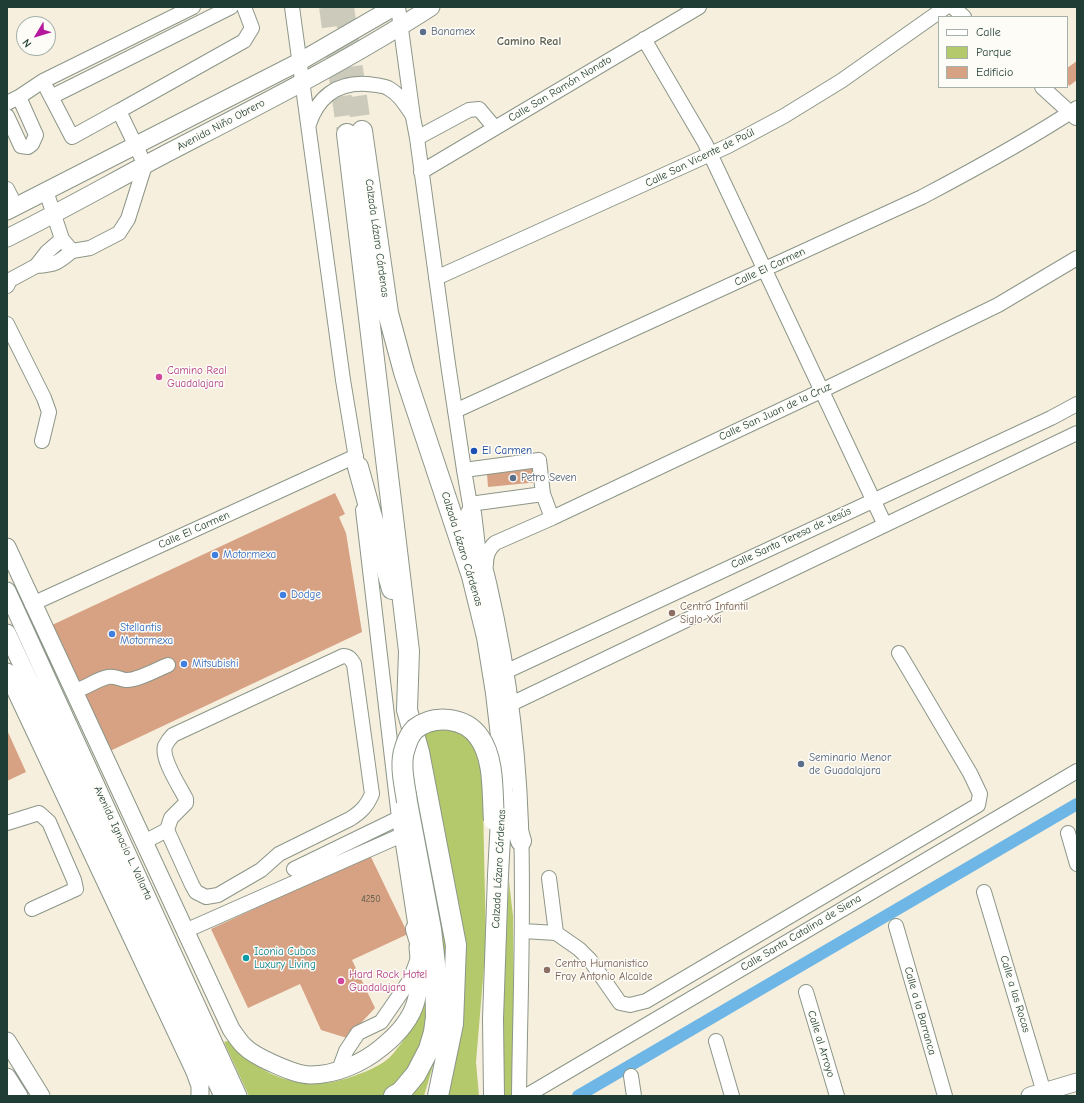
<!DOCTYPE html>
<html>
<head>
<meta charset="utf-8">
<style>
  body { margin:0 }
  #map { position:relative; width:1084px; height:1103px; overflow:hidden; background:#f7efdd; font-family:"Comic Neue",sans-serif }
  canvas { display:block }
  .frame { position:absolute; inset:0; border:8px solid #1f3d34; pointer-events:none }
  .legend { position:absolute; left:938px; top:16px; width:130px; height:72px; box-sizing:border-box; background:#fdfcf7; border:1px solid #a4b0a9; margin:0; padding:5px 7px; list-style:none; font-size:12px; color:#1f3d34 }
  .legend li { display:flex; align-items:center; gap:8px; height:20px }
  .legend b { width:20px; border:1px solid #a4b0a9 }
  .north { position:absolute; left:16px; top:16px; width:40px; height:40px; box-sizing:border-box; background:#fdfcf7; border:1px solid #a4b0a9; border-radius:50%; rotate:232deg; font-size:11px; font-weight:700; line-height:16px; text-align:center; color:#1f3d34 }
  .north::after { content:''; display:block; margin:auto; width:14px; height:18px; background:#b5179e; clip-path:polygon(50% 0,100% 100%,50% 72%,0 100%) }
</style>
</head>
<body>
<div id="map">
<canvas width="1084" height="1103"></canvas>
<div class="frame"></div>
<ul class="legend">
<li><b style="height:5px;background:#fff"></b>Calle</li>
<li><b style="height:11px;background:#b4c86c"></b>Parque</li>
<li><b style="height:11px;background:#d7a284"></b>Edificio</li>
</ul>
<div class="north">N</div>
</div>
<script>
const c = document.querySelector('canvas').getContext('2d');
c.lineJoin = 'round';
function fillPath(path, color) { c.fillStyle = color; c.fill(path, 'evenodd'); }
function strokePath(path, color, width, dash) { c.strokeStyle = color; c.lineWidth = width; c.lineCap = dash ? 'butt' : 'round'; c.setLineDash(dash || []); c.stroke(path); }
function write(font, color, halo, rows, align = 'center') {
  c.font = font + ' "Comic Neue",sans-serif'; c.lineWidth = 3; c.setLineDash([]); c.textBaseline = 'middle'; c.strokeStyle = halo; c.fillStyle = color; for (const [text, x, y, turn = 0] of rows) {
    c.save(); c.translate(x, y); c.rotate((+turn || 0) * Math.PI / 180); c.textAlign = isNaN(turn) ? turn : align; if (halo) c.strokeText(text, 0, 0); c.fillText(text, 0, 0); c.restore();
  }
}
const green = new Path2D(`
  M 431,728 L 455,728 L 475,745 L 482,758 L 486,943 L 476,1062 L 479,1096 L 448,1096 L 465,943 L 428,745 L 411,750 L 447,952 L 446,1022 L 424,1096 L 407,1096 L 436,1033 L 407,750 Z
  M 509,881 L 513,916 L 514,1096 L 502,1096 L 499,1059 Z
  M 426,990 L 426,1042 L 399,1086 L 384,1096 L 249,1096 L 224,1042 L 228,1041 C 265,1080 308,1095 359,1074 C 370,1070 383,1064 391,1056 C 400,1046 412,1029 418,1016 C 422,1008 424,998 426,990 Z`);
const canal = new Path2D(`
  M 578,1096 L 1077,804`);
const building = new Path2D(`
  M 1077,61 L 1077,80 L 1069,86 L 1067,82 L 1067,68 Z
  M 538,468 L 539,482 L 488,487 L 487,474 Z
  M 335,493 L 345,514 L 339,517 L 346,533 L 362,632 L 110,751 L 52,625 Z
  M 7,730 L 26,772 L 7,781 Z
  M 370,855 L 408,934 L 352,960 L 375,1008 L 347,1038 L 321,1030 L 300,984 L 248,1008 L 211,929 Z`);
const highwayTunnel = new Path2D(`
  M 329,7 L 347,134
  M 344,7 L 362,131`);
const minor = new Path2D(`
  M 292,7 L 343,380 L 359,476
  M 398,7 L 413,117 L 417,138 L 448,364 L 464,470 L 473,522
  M 953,7 L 964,17
  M 644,39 L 705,143 L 885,525
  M 1042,87 L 1076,118
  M 47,89 L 72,137 L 119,111
  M 51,97 L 231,7
  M 7,103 L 19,97 L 43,81 L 193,7
  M 7,116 L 21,146 L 28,147 L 32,144 L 36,135 L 19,97
  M 309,124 C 318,97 337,82 367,84 C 374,85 382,85 388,88 C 399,94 405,104 411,113
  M 417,138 L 469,110 L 479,109 L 495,128
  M 421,172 L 699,7
  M 7,189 L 16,207
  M 46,191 L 62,239 L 72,251 L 90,248 L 119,233 L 128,219 L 145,165 L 119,111 L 244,41 L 252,28 L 244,7
  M 36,266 C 55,265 58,263 72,251
  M 436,278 L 728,146 L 784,116 L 841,81 L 946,7
  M 7,286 L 10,280 L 36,266 L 47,252 L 62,239
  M 7,324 L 44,398 L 49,412 L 42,441
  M 455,411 L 922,197 C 975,169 1027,141 1077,108
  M 464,470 L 539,460 L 543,494 L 470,504
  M 543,494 L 552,518
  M 363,510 L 399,818 L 416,929
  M 481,550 C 504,639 518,732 521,824 C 524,915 520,1005 519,1096
  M 486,565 C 486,555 488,550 495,543 L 552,518 L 821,391 L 998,305 L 1077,258
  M 32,604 L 356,456
  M 505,672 L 1051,418 L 1077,404
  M 73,691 C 86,689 96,679 108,677 C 116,676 119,679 126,680 C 136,681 158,669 168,665
  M 511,704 L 1077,433
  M 7,823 L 39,813 L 49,822 L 74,880 L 76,889 L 32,909
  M 1068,833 L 1077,864
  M 144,842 L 167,830 L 171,818 L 186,803 L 186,799 C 180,787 161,759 165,746 C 167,742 170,738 173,735 L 343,656 C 349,656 351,659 354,664 L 372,794 C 367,806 361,812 350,819 L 279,854 L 261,870 L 218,895 L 206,897 L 196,892 L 192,885 L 167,830
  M 294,869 L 399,818
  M 984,892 L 1045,1096
  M 896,926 L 945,1096
  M 185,931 L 402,835
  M 523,931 L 556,933 L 549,878
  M 556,933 L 579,949 L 590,960 L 620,1003 L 630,1005 L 646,1001 L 978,805 L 980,794 L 970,773 L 899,653
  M 806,992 L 837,1096
  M 716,1041 L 732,1096
  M 339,1070 L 346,1051 L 358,1033 L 381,1022 L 410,980 L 417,961
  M 631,1076 L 634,1096
  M 526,1096 L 1077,771`);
const major = new Path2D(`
  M 7,211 L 299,62 L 394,7
  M 7,238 C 64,210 119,178 175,149 C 262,104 349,60 431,7
  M 7,547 L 231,1029 C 235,1035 239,1041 244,1046 C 251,1053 263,1059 272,1063 C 283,1068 298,1075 310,1075 C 336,1075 363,1063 382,1047 C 397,1035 411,1020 416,1001 C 421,983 420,965 418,947
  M 7,591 L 238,1096
  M 7,633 L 223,1096
  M 7,672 L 195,1072 L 200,1086 L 200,1096
  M 7,1041 L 41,1096
  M 7,1077 L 19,1096
  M 1030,1096 L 1077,1082`);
const highway = new Path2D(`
  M 362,131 L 388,313 L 404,372 L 472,576 L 487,637 L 496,693 L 504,762 L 498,875 L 493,1019 L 494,1096
  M 347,134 L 409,651 L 407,710 L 419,752 L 456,945 L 453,1024 L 438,1096
  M 358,467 L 392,589
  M 471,513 L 477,564
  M 504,796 L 513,814 L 521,841
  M 416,929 L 426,962
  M 394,1096 L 401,1092 L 416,1074 L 429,1049 L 434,1032 L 436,1017 L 435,964 L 431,929 L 407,802`);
const highwayBridge = new Path2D(`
  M 407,802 C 405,786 399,764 405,748 C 407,741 410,734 415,729 C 434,714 465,717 479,737 C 495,759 492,794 494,820`);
const markers = [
  [423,32,4,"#5c6f8a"],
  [159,377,4,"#d1479c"],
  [474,451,4,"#1a4fb4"],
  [513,478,4,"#5c6f8a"],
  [215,555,4,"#3f7fe0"],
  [283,595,4,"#3f7fe0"],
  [672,613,4,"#8d6e63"],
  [112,634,4,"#3f7fe0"],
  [184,664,4,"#3f7fe0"],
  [801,764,4,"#5c6f8a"],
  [246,958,4,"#0f9aa8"],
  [547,970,4,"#8d6e63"],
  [341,981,4,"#d1479c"]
];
const numberNames = [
  ["4250",371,899]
];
const serviceNames = [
  ["Banamex",431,32],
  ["Petro Seven",521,478],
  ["Seminario Menor",809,758],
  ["de Guadalajara",809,771]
];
const streetNames = [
  ["Calle San Ramón Nonato",560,89,-31],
  ["Avenida Niño Obrero",221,125,-28],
  ["Calle San Vicente de Paúl",700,158,-26],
  ["Calzada Lázaro Cárdenas",377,238,82],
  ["Calle El Carmen",770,267,-25],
  ["Calle San Juan de la Cruz",775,412,-25],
  ["Calle El Carmen",194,530,-24],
  ["Calle Santa Teresa de Jesús",791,538,-25],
  ["Calzada Lázaro Cárdenas",462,549,73],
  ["Avenida Ignacio L. Vallarta",123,843,65],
  ["Calzada Lázaro Cárdenas",499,869,-87],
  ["Calle Santa Catalina de Siena",801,933,-31],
  ["Calle a las Rocas",1015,994,73],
  ["Calle a la Barranca",920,1011,74],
  ["Calle al Arroyo",821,1044,73]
];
const hotelNames = [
  ["Camino Real",167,371],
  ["Guadalajara",167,384],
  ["Hard Rock Hotel",349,975],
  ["Guadalajara",349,988]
];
const transitNames = [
  ["El Carmen",482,451]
];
const shopNames = [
  ["Motormexa",223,555],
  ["Dodge",291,595],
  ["Stellantis",120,628],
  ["Motormexa",120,641],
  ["Mitsubishi",192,664]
];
const educationNames = [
  ["Centro Infantil",680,607],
  ["Siglo Xxi",680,620],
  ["Centro Humanistico",555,964],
  ["Fray Antonio Alcalde",555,977]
];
const cultureNames = [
  ["Iconia Cubos",254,952],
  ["Luxury Living",254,965]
];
const neighbourhoodNames = [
  ["Camino Real",529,42]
];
fillPath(green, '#b4c86c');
strokePath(canal, '#6db6e5', 12);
fillPath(building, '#d7a284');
strokePath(highwayTunnel, '#cccbbb', 20, [20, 10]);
strokePath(minor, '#8b9688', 16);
strokePath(major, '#8b9688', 19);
strokePath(highway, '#8b9688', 22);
strokePath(minor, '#fff', 14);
strokePath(major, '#fff', 17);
strokePath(highway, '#fff', 20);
strokePath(highwayBridge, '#8b9688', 22, []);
strokePath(highwayBridge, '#fff', 20);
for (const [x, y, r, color] of markers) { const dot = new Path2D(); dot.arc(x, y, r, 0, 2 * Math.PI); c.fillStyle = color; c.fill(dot); strokePath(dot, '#fdfcf7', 1.5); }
write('9px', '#4d5648', null, numberNames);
write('11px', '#4e5e75', '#fdfcf7', serviceNames, 'left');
write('11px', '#1f3d34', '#fdfcf7', streetNames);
write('11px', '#b23c85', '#fdfcf7', hotelNames, 'left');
write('11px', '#164399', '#fdfcf7', transitNames, 'left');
write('11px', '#366cbe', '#fdfcf7', shopNames, 'left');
write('11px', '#785e54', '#fdfcf7', educationNames, 'left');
write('11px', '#0d838f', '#fdfcf7', cultureNames, 'left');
write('bold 12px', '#5f6050', '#fdfcf7', neighbourhoodNames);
</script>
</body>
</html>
